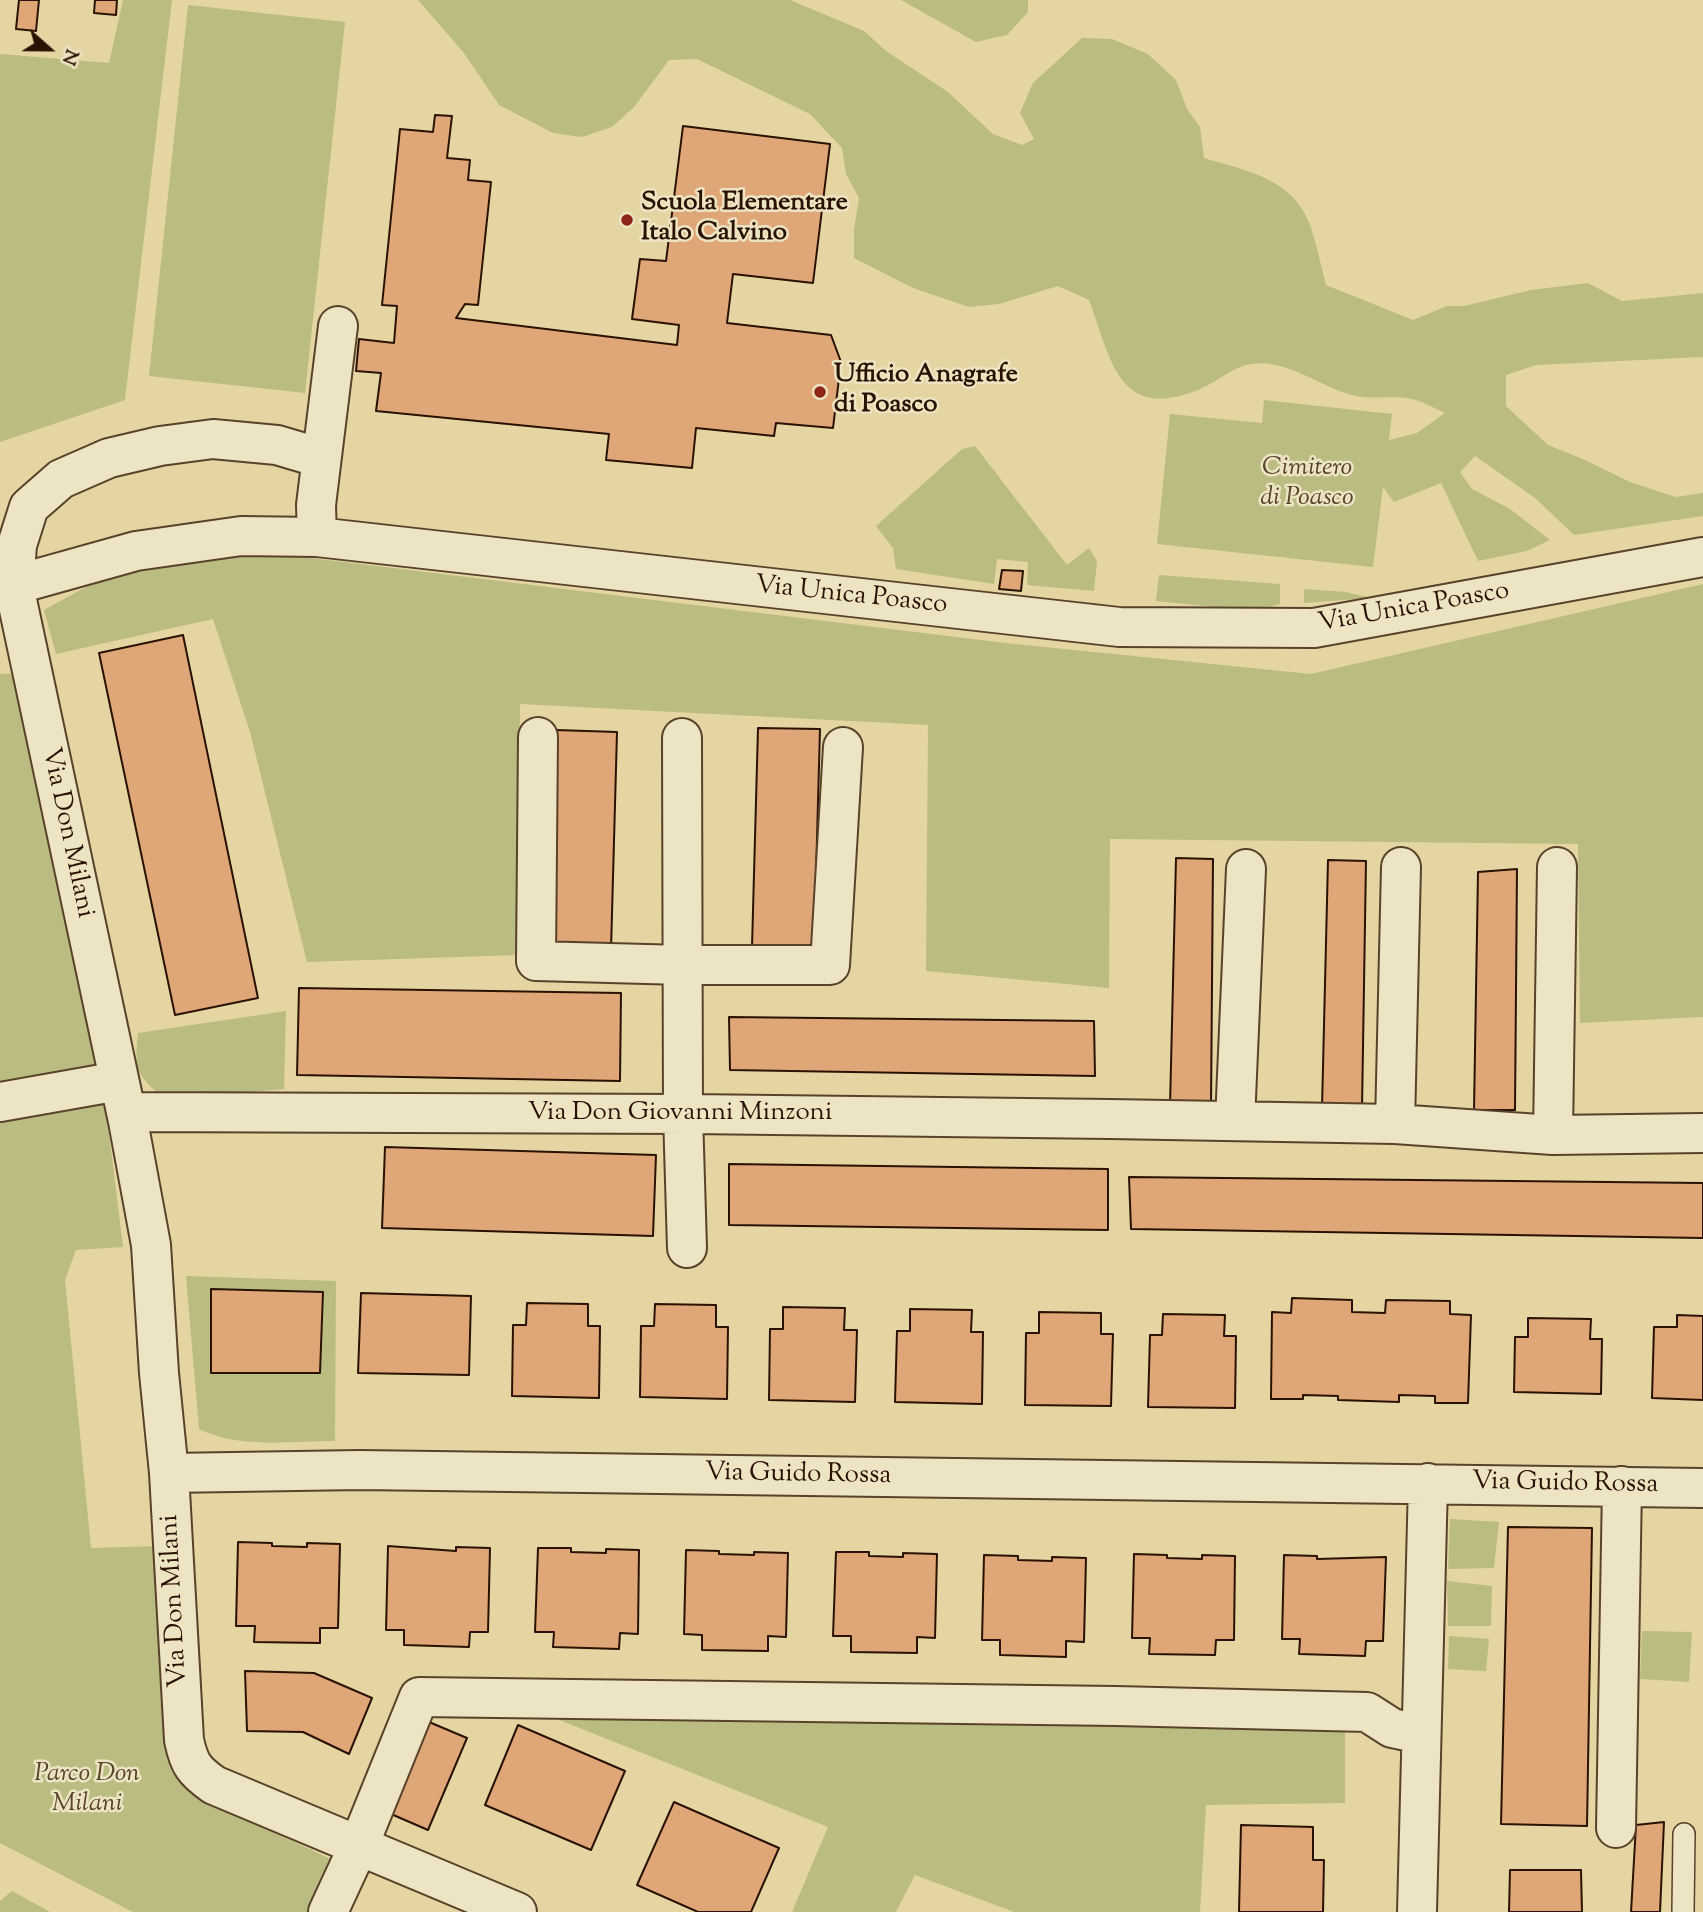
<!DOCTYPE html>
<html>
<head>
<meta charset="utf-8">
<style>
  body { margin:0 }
  #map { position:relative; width:1703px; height:1912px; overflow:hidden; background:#e4d5a3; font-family:"Sorts Mill Goudy",serif }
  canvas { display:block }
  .north { position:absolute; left:14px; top:14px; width:70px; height:70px; -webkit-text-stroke:5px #ede4c3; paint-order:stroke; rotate:111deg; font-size:19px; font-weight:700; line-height:28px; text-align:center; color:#2a1201 }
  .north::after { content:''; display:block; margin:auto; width:24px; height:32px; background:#2a1201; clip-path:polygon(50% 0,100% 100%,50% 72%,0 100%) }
</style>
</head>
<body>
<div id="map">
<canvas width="1703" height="1912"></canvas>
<div class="north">N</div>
</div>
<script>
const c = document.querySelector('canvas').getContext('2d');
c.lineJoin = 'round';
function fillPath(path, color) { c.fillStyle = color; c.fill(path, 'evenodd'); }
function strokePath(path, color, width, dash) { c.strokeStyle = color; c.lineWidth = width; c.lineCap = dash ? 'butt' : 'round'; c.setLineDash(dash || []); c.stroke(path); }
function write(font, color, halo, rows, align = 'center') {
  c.font = font + ' "Sorts Mill Goudy",serif'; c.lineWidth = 5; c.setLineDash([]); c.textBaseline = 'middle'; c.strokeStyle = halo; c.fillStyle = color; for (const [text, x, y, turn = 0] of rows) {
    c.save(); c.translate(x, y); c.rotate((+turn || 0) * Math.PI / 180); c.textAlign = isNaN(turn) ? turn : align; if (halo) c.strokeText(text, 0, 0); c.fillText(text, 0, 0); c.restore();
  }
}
const green = new Path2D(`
  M 123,0 L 172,0 L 125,400 L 0,442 L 0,54 L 109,63 Z
  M 418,0 L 790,0 L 864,31 L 886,51 L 948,92 L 993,134 L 1022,145 L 1034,139 L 1020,113 L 1033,83 L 1082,38 L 1112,39 L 1148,54 L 1176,80 L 1187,109 L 1200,127 L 1204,158 C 1248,171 1295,179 1311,228 C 1317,246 1321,266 1326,285 L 1413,320 L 1447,306 L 1464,306 L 1531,290 L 1588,283 L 1622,301 L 1703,293 L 1703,357 L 1536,365 L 1506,375 L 1506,406 L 1548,445 L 1585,460 L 1630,482 L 1676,497 L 1703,493 L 1703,516 L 1574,535 L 1535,498 L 1475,456 L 1460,472 L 1472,489 L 1510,509 L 1550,540 L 1527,551 L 1478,561 L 1441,483 L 1394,502 L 1383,487 L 1373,567 L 1157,544 L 1170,414 L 1262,423 L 1264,400 L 1392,414 L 1389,440 L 1417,433 L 1445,413 C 1436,409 1426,403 1416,400 C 1398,394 1376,400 1357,396 C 1321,389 1285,355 1246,365 C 1233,368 1213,384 1198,390 C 1117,422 1111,358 1089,300 L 1058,286 L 999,304 L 969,307 L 913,288 L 854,258 L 854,229 L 859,198 L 846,174 L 842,148 L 810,114 L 697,59 L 669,60 L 634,107 L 612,127 L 582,137 L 553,133 L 499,105 L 464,53 Z
  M 901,0 L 1028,0 L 1028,12 L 1007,35 L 976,42 Z
  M 188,5 L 345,22 L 305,393 L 149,376 Z
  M 975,446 L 1067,565 L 1089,548 L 1097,561 L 1094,591 L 1027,585 L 1028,562 L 997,559 L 994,584 L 896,569 L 893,548 L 876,526 L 962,449 Z
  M 287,555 L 1005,643 L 1311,674 L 1703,584 L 1703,1017 L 1580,1023 L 1578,844 L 1110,839 L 1109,988 L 926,971 L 928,725 L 520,704 L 518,955 L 307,962 L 250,732 L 213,619 L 56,654 L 44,610 L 97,581 L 206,558 Z
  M 1159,575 L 1280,584 L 1280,604 L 1254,611 L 1156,601 Z
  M 1304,589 L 1346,592 L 1371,598 L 1304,603 Z
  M 18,673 L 99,1062 L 66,1076 L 0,1088 L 0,674 Z
  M 286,1011 L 284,1089 L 165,1100 C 137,1074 134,1072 138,1033 Z
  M 105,1101 L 123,1247 L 76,1250 L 65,1280 L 91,1548 L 156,1546 L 165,1747 L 171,1769 L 189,1792 L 337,1862 L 310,1912 L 133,1912 L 0,1843 L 0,1122 Z
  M 186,1276 L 336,1281 L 335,1441 C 291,1441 239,1449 199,1429 Z
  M 1450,1519 L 1499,1522 L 1494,1568 L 1448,1569 Z
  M 1447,1581 L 1492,1586 L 1491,1626 L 1448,1626 Z
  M 1642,1631 L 1692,1632 L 1689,1682 L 1640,1679 Z
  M 1449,1636 L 1489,1639 L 1486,1671 L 1448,1669 Z
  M 547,1715 L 1345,1722 L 1345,1803 L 1206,1805 L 1200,1912 L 1014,1912 L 915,1875 L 896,1912 L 792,1912 L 828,1827 Z
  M 12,1891 L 50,1912 L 0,1912 L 0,1901 Z`);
const building = new Path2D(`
  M 19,0 L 39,0 L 36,31 L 16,29 Z
  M 95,0 L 117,0 L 116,15 L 94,13 Z
  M 435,115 L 452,116 L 447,158 L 470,160 L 468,180 L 491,182 L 478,305 L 465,304 L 456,318 L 677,345 L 679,325 L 632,319 L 640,259 L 666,261 L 683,126 L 830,144 L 813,283 L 733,274 L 727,323 L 831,335 L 841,362 L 833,428 L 776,423 L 774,436 L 696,428 L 692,468 L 606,460 L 609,434 L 376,411 L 381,373 L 356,371 L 359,339 L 394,343 L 397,306 L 382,305 L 400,129 L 433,132 Z
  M 1002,570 L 1023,571 L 1021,591 L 999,589 Z
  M 183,635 L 258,998 L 175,1015 L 99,653 Z
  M 758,728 L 820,729 L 814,949 L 752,947 Z
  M 556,730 L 617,732 L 611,950 L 550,948 Z
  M 1176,858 L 1213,859 L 1211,1107 L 1170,1106 Z
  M 1328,860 L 1366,861 L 1362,1109 L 1322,1108 Z
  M 1517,869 L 1515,1110 L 1474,1110 L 1478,872 Z
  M 299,988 L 621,993 L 620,1081 L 297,1075 Z
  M 729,1017 L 1094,1021 L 1095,1076 L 730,1070 Z
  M 385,1147 L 656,1155 L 653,1236 L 382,1228 Z
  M 729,1164 L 1108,1169 L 1108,1230 L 729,1225 Z
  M 1129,1177 L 1703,1183 L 1703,1238 L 1131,1229 Z
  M 211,1289 L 323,1292 L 320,1373 L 211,1373 Z
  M 361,1293 L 471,1296 L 469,1375 L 358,1373 Z
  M 1292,1298 L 1352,1300 L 1352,1312 L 1385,1313 L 1386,1300 L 1450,1301 L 1450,1314 L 1471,1315 L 1468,1403 L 1435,1403 L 1435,1396 L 1399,1395 L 1399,1402 L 1338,1400 L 1338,1396 L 1303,1395 L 1303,1399 L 1271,1399 L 1272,1312 L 1291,1313 Z
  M 527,1303 L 588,1304 L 588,1326 L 600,1326 L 599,1398 L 512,1396 L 513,1325 L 526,1325 Z
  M 655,1304 L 716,1305 L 716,1327 L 728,1327 L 727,1399 L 640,1397 L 641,1326 L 654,1326 Z
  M 783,1307 L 845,1308 L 844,1330 L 857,1330 L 855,1402 L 769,1400 L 770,1329 L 783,1329 Z
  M 910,1309 L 972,1310 L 971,1332 L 983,1332 L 982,1404 L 895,1402 L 897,1331 L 910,1331 Z
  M 1039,1312 L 1101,1313 L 1101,1334 L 1113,1334 L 1111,1406 L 1025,1405 L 1026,1333 L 1039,1333 Z
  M 1163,1314 L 1225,1315 L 1224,1336 L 1236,1336 L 1235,1408 L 1148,1407 L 1150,1335 L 1162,1335 Z
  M 1677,1315 L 1703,1316 L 1703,1400 L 1652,1398 L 1654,1327 L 1677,1327 Z
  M 1528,1318 L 1591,1319 L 1590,1339 L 1602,1339 L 1601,1394 L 1514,1392 L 1515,1337 L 1528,1337 Z
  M 1508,1527 L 1592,1528 L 1587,1826 L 1501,1824 Z
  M 238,1542 L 272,1543 L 272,1546 L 307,1547 L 307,1543 L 340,1544 L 338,1628 L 320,1628 L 320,1643 L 254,1642 L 255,1626 L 236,1626 Z
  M 388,1546 L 456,1551 L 456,1547 L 490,1548 L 488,1632 L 470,1632 L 469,1647 L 404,1645 L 404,1630 L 386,1630 Z
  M 538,1548 L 571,1548 L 571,1552 L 606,1553 L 606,1549 L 639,1550 L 638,1634 L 620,1633 L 619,1649 L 553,1647 L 554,1632 L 535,1632 Z
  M 686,1550 L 719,1551 L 719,1554 L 754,1555 L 754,1552 L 788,1553 L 786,1637 L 768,1636 L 768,1651 L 702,1650 L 702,1635 L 684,1634 Z
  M 836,1552 L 869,1552 L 869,1556 L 903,1557 L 903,1553 L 937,1554 L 935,1638 L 917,1637 L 917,1653 L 851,1652 L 851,1636 L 833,1636 Z
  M 1134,1554 L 1167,1555 L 1167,1558 L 1202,1559 L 1202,1555 L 1235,1556 L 1234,1640 L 1216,1640 L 1215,1655 L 1149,1654 L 1150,1638 L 1132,1638 Z
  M 984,1555 L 1018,1556 L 1018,1560 L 1052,1561 L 1052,1557 L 1086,1558 L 1084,1642 L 1066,1641 L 1066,1657 L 1000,1655 L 1000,1640 L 982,1640 Z
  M 1284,1555 L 1317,1556 L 1317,1559 L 1386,1557 L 1383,1641 L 1366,1641 L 1365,1656 L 1299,1654 L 1300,1639 L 1282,1639 Z
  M 245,1671 L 314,1673 L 372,1698 L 349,1754 L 303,1732 L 247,1731 Z
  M 429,1722 L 467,1738 L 428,1830 L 391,1814 Z
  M 518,1725 L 625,1771 L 591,1850 L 485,1805 Z
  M 674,1802 L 779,1848 L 751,1912 L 698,1912 L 637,1885 Z
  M 1664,1822 L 1660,1912 L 1631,1912 L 1636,1825 Z
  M 1241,1825 L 1313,1827 L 1313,1860 L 1324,1860 L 1323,1912 L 1239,1912 Z
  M 1510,1870 L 1581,1870 L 1582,1912 L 1509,1912 Z`);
const service = new Path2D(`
  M 1683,1912 L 1684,1834`);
const minor = new Path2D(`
  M 321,458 L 277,445 L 213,439 L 160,446 L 109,458 L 61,479 L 29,507 L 17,545 L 14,586 L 128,1121 L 151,1245 L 159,1373 L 169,1473 L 184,1740 C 189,1764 194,1771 214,1785 L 517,1912
  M 317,537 L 316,505 L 338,326
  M 0,589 L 136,551 L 241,536 L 317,537 L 1119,627 L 1314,628 L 1703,557
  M 538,737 L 536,961 L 683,965 L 830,965 L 843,747
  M 682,738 L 683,1114 L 687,1248
  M 0,1102 L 119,1081
  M 126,1112 L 690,1114 L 1110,1119 L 1395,1124 L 1553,1135 L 1703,1133
  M 1235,1121 L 1246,869
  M 1395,1124 L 1401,867
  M 1553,1135 L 1557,867
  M 169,1473 L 360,1470 L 1703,1488
  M 1616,1828 L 1622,1486
  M 328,1912 L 359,1845 L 419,1697 L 1116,1706 L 1367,1712 L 1392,1728 L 1420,1734
  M 1417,1912 L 1428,1483`);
const markers = [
  [627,220,7,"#8f2418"],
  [820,392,7,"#8f2418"]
];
const poiNames = [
  ["Scuola Elementare",641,205],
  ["Italo Calvino",641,235],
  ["Ufficio Anagrafe",834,377],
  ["di Poasco",834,407]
];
const parkNames = [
  ["Cimitero",1307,470],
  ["di Poasco",1307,500],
  ["Parco Don",87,1776],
  ["Milani",87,1806]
];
const streetNames = [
  ["Via Unica Poasco",851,597,6],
  ["Via Unica Poasco",1414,609,-10],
  ["Via Don Milani",66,833,78],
  ["Via Don Giovanni Minzoni",680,1115],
  ["Via Guido Rossa",798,1476,1],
  ["Via Guido Rossa",1565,1485,1],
  ["Via Don Milani",176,1601,-93]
];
fillPath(green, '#bbbc81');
fillPath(building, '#dfa677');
strokePath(building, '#2a1201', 2);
strokePath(service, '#58432a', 24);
strokePath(minor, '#58432a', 42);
strokePath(service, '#ede4c3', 21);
strokePath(minor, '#ede4c3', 38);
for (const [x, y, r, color] of markers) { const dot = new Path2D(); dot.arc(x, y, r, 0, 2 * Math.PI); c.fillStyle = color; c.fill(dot); strokePath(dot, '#ede4c3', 2.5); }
write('bold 26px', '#2a1201', '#ede4c3', poiNames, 'left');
write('italic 26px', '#564527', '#ede4c3', parkNames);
write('26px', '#2a1201', '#ede4c3', streetNames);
</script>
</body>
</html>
